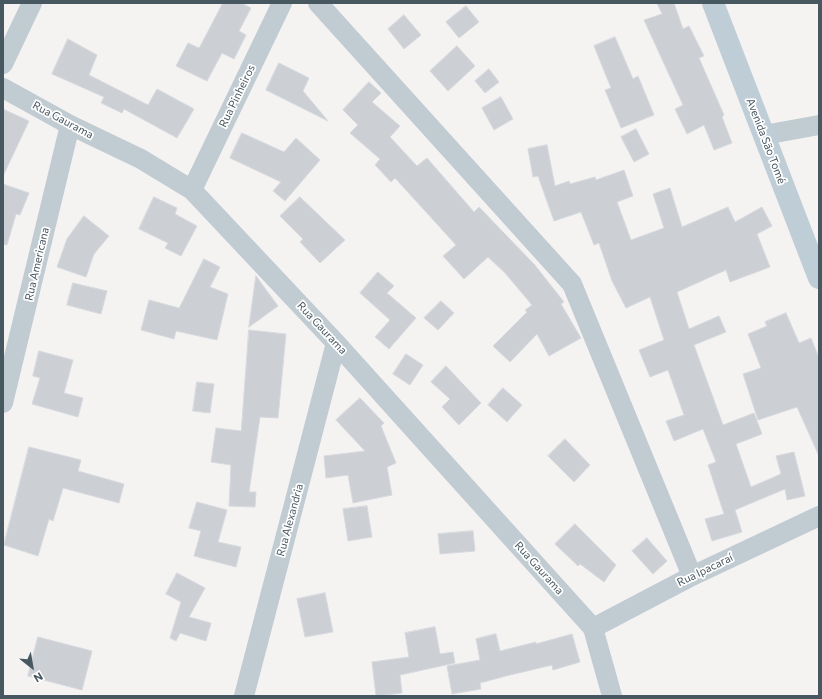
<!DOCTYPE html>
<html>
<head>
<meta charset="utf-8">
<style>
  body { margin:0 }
  #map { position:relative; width:822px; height:699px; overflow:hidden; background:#f5f2f2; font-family:Commissioner,sans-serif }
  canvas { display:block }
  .frame { position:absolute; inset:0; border:4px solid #485861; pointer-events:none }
  .north { position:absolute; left:12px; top:647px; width:40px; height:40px; -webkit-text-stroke:3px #fff; paint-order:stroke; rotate:149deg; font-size:11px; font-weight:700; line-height:16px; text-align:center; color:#485861 }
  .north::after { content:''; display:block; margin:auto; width:14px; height:18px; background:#485861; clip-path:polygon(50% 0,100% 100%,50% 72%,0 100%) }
</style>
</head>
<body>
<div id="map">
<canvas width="822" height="699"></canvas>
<div class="frame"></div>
<div class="north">N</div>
</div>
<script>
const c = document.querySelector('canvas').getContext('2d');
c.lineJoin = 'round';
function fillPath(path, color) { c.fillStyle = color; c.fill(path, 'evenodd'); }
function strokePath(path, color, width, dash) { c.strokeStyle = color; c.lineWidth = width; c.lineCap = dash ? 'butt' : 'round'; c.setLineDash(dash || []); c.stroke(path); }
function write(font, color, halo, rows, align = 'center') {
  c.font = font + ' Commissioner,sans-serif'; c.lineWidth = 3.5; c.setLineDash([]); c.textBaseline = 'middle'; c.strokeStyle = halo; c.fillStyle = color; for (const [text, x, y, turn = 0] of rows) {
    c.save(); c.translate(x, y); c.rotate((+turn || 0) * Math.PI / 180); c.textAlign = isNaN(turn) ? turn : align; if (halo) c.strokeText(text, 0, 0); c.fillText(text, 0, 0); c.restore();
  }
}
const building = new Path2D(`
  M 223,3 L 241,3 L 251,8 L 239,31 L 246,35 L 234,59 L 222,53 L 207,81 L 176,66 L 188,43 L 199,48 Z
  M 657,3 L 674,3 L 683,29 L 689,26 L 704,56 L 699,58 L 724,115 L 722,117 L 732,143 L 714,150 L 704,125 L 687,134 L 675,109 L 683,105 L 644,20 L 662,14 Z
  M 466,6 L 479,22 L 459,38 L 446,22 Z
  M 404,15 L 421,35 L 404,49 L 388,29 Z
  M 615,37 L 633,79 L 638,76 L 654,115 L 621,128 L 605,90 L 611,88 L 594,46 Z
  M 68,39 L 97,55 L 89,75 L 148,105 L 157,89 L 194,109 L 177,138 L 124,109 L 122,113 L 101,103 L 104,97 L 52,74 Z
  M 457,46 L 475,66 L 448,91 L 430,71 Z
  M 279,63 L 309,78 L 303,91 L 328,121 L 266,90 Z
  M 489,69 L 499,82 L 485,93 L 475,81 Z
  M 369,82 L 381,93 L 372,102 L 400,126 L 390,137 L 417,166 L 427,158 L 474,212 L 479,207 L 503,232 L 534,264 L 564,302 L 561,304 L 581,338 L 549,356 L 537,334 L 510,362 L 493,346 L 527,312 L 525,310 L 532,305 L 505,273 L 488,257 L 464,279 L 443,256 L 456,245 L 395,178 L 391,182 L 375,165 L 380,159 L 350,133 L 358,125 L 343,110 Z
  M 501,97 L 513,119 L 494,130 L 482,108 Z
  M 3,109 L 29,121 L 3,176 Z
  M 636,129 L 649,154 L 634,162 L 621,137 Z
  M 242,133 L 284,152 L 296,138 L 320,160 L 285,201 L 273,191 L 281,182 L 230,158 Z
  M 547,145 L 555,186 L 569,181 L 570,184 L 595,177 L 596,180 L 624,170 L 633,196 L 617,202 L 631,240 L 664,228 L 653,194 L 670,188 L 682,227 L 728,207 L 735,222 L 762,207 L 772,226 L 757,234 L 770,267 L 730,282 L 726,270 L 677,292 L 689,329 L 719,316 L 726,332 L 694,345 L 723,425 L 754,413 L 762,434 L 736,444 L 751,487 L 781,474 L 776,456 L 794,452 L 805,496 L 787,500 L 785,489 L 735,510 L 742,532 L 712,541 L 705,519 L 724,514 L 708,465 L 716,462 L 703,429 L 674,441 L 666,421 L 684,415 L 668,370 L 650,377 L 639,350 L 664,340 L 650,297 L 626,308 L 612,281 L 599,243 L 594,245 L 581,212 L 554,221 L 538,176 L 533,177 L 528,149 Z
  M 3,184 L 29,193 L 20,215 L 16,214 L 7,245 L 3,244 Z
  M 154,197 L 177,208 L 175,214 L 197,226 L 181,256 L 165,248 L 168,243 L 139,229 Z
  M 300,197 L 345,240 L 320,263 L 300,242 L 303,239 L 280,216 Z
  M 84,216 L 109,236 L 94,254 L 86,277 L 57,267 L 67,239 Z
  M 204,259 L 220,267 L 210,287 L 228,294 L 217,340 L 176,331 L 174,339 L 141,330 L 149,300 L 179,308 Z
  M 378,272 L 394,286 L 387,293 L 416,318 L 389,349 L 375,337 L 390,320 L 360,293 Z
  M 256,276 L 278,306 L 249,327 Z
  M 73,283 L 107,291 L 101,314 L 67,305 Z
  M 441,301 L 454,313 L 438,330 L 424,318 Z
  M 786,313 L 799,343 L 811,338 L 819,358 L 819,456 L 797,407 L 758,420 L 743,374 L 761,368 L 748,334 L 767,326 L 765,322 Z
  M 249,330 L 286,334 L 278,418 L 260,417 L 249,492 L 256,492 L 255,507 L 229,506 L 231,465 L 211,462 L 216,428 L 241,431 Z
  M 39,351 L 73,360 L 64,393 L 83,398 L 78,417 L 32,404 L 40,378 L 33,376 Z
  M 406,354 L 423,365 L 410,385 L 393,374 Z
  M 446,366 L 481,403 L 459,425 L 442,407 L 450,399 L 431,382 Z
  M 197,382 L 214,384 L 210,413 L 193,411 Z
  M 503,388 L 522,405 L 507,422 L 488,405 Z
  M 360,398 L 384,423 L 381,426 L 396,463 L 387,467 L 392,495 L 353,503 L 348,475 L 326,478 L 324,456 L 365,451 L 336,420 Z
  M 565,439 L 590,465 L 574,482 L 548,456 Z
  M 29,447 L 81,460 L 78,471 L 124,484 L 119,503 L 63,488 L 53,521 L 49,519 L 38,556 L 4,545 Z
  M 197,502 L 227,510 L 218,542 L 241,547 L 236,567 L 194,556 L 201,531 L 189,528 Z
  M 367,506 L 372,537 L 348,541 L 343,509 Z
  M 575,524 L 616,565 L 604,582 L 580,564 L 578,566 L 555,544 Z
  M 473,531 L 475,551 L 440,554 L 438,534 Z
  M 647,538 L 667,561 L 653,574 L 632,551 Z
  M 177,573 L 205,588 L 189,617 L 211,623 L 206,641 L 180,633 L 176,641 L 170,638 L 181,602 L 166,594 Z
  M 325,593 L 333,632 L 305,637 L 297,599 Z
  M 435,627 L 440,654 L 453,652 L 455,663 L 400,675 L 402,693 L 376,696 L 372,662 L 409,657 L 405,633 Z
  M 496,634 L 500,651 L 536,642 L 536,644 L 572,634 L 580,662 L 553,670 L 552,665 L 506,676 L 480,683 L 481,689 L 452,694 L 447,666 L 480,660 L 476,639 Z
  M 38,637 L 92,651 L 82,690 L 28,676 Z`);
const street = new Path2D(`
  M 318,3 L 572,284 L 692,576
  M 3,64 L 32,3
  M 3,88 L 70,125 L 141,159 L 192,190 L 336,343 L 593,628 L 612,696
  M 764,135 L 819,125
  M 192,190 L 282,3
  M 3,403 L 70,125
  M 593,628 L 692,576 L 819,516
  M 244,696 L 336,343`);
const secondary = new Path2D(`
  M 713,3 L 819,278`);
const streetNames = [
  ["Rua Pinheiros",237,96,-64],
  ["Rua Gaurama",63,120,28],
  ["Avenida São Tomé",766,141,69],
  ["Rua Americana",37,264,-77],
  ["Rua Gaurama",322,328,47],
  ["Rua Alexandria",290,520,-75],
  ["Rua Gaurama",539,568,48],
  ["Rua Ipacaraí",705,570,-26]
];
fillPath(building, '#ccd0d5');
strokePath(building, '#d6d9de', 1);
strokePath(street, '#c0cbd2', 20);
strokePath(secondary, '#bfcdd6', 22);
write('11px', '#485861', '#fff', streetNames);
</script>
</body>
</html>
